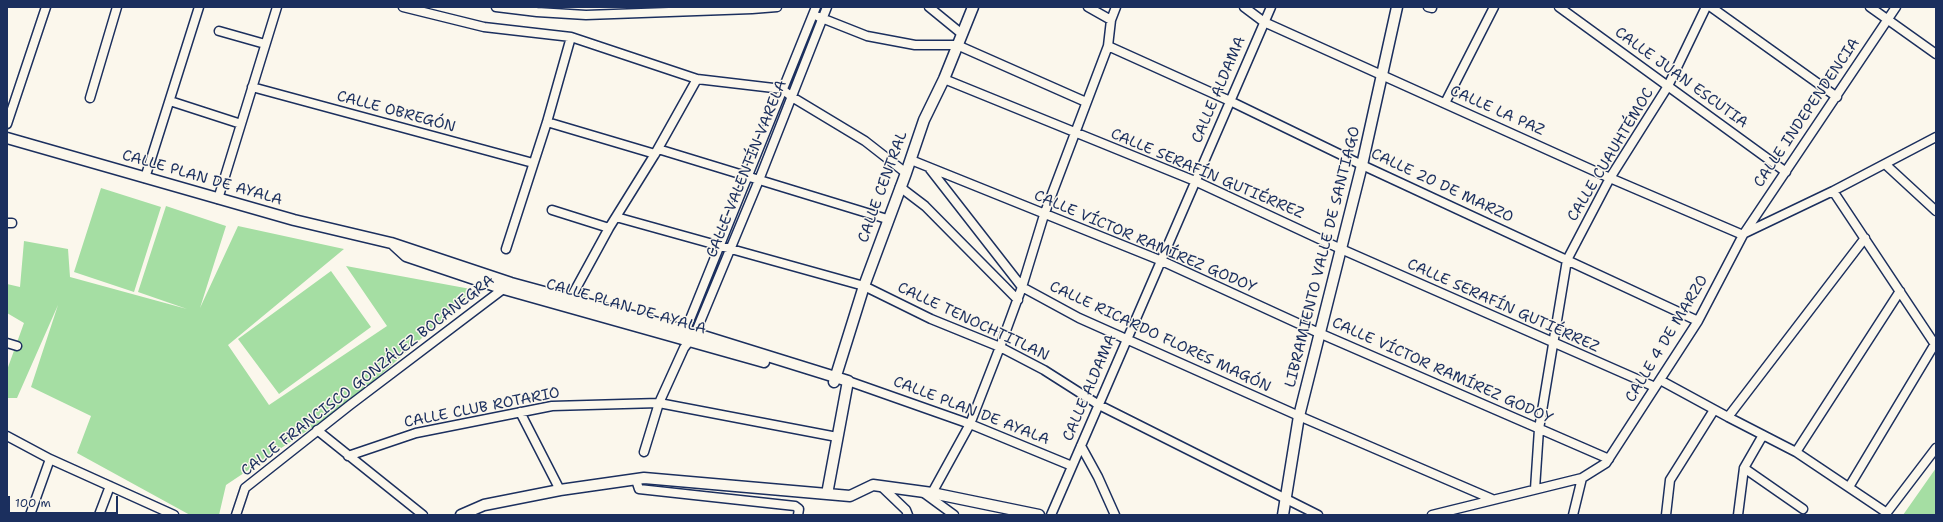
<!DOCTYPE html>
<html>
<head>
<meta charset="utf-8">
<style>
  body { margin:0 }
  #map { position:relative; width:1943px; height:522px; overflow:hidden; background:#fbf7ec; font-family:"Shantell Sans",sans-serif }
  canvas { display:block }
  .frame { position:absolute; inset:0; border:8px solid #1b2f5e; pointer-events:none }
  .scale { position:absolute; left:8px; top:496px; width:110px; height:18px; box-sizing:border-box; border:2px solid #1b2f5e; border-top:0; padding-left:5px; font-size:12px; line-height:14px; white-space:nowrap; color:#1b2f5e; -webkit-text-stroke:3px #fbf7ec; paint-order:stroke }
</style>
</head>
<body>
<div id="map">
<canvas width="1943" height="522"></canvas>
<div class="frame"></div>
<div class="scale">100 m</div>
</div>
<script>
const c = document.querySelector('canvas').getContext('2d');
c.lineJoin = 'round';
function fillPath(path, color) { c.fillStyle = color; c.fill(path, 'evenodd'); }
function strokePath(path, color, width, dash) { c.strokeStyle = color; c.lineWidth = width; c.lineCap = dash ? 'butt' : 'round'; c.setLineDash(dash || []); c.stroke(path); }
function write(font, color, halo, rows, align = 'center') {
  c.font = font + ' "Shantell Sans",sans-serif'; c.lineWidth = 3; c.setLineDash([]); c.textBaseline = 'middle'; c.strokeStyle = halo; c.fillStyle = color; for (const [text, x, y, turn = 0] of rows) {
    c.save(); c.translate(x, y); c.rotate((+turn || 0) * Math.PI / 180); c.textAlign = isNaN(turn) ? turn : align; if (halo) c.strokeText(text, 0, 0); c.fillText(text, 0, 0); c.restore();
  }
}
const green = new Path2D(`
  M 101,188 L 161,207 L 134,292 L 74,272 Z
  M 166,206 L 226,226 L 200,308 L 238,226 L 344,249 L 228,345 L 269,405 L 387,326 L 346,266 L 476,290 L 350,402 L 226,485 L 219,515 L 190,515 L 77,453 L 91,416 L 31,387 L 58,305 L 17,398 L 7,398 L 7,370 L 24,323 L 7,313 L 7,284 L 20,287 L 24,241 L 68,249 L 70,277 L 187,309 L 138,292 Z
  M 331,271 L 371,327 L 279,394 L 238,339 Z
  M 1936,468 L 1936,515 L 1903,515 Z`);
const minor = new Path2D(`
  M 403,7 L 484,27 L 571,37 L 697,79 L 782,89 L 792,97 L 865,141 L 906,173
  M 496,7 L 537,12 L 586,15 L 752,9 L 777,7
  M 929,7 L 962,34
  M 1088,7 L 1111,20
  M 1244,7 L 1264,22 L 1610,178 L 1743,235
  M 1428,7 L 1432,8
  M 1559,7 L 1786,172
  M 1711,7 L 1837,97
  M 1870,7 L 1936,54
  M 819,17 L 867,36 L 915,45 L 957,45 L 1086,102
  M 219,31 L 265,44
  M 1108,46 L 1230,101 L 1362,165 L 1698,321
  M 944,79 L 1195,181 L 1341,249 L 1655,387
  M 252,87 L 533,163
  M 90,98 L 117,7
  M 170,101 L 241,124
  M 1445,103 L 1494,7
  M 547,122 L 655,154
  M 7,124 L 46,7
  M 658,149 L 887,219
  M 911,160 L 1162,261 L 1319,333 L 1609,459
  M 1885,164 L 1936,211
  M 930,169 L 1022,287 L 1079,318 L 1299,416 L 1492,499
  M 145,178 L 199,7
  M 900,187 L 925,206 L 1018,300
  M 1833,191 L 1936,346
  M 218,199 L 277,7
  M 552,210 L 609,228
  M 616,217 L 864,286 L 931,319 L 1000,347 L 1044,370 L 1099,405 L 1318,515
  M 7,223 L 12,223
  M 1743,234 L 1833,191 L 1936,137
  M 506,249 L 547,122 L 571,37
  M 568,303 L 609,228 L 655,154 L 697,79
  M 684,334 L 816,7
  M 7,343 L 17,346
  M 1660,380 L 1728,417 L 1796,452 L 1887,513
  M 848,381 L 970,424 L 1072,466
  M 520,412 L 560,490
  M 1728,417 L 1865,238
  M 317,430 L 423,515
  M 7,436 L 50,459 L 174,515
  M 1081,446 L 1098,477 L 1115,515
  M 644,452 L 659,403 L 684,348 L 695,334 L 759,180 L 827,7
  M 1796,452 L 1900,291
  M 348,456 L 416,433 L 552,406 L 659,403 L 837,437
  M 1744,468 L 1803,509
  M 636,480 L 639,489 L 795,506 L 799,509 L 798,515
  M 882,487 L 906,510 L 908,515
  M 1849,487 L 1936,342
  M 1535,489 L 1539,429 L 1567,260 L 1610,178 L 1668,86 L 1706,7
  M 924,493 L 954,515
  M 932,493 L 970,424 L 1000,347 L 1022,287 L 1044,215 L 1108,46 L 1111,20 L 1116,7
  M 30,515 L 50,459
  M 99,515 L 110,486
  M 236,515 L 245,488 L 350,405 L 507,286
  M 1051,515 L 1271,7
  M 1432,515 L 1582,478 L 1606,463 L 1698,321 L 1743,235 L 1896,7
  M 1573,515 L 1582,478
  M 1666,515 L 1670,480 L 1714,410
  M 1738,515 L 1744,468 L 1763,435
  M 1885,515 L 1936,448`);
const tertiary = new Path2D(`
  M 7,138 L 294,220 L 391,243 L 511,283 L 684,330 L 848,381 L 827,494
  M 394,245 L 406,256 L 504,289 L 764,362
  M 834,382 L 864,286 L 906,173 L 924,120 L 944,79 L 973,7
  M 461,515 L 484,505 L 560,490 L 644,478 L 850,496 L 873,485 L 932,493 L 1039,515
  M 1283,515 L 1299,416 L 1362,165 L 1397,7`);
const streetNames = [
  ["CALLE JUAN ESCUTIA",1681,78,36],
  ["CALLE ALDAMA",1219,90,-67],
  ["CALLE LA PAZ",1497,111,24],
  ["CALLE OBREGÓN",396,112,15],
  ["CALLE INDEPENDENCIA",1807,113,-56],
  ["CALLE CUAUHTÉMOC",1611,155,-59],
  ["CALLE VALENTÍN VARELA",747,169,-68],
  ["CALLE SERAFÍN GUTIÉRREZ",1207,174,23],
  ["CALLE PLAN DE AYALA",202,178,16],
  ["CALLE 20 DE MARZO",1442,186,25],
  ["CALLE CENTRAL",883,187,-70],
  ["CALLE VÍCTOR RAMÍREZ GODOY",1145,242,23],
  ["LIBRAMIENTO VALLE DE SANTIAGO",1323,257,-76],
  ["CALLE SERAFÍN GUTIÉRREZ",1503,306,24],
  ["CALLE PLAN DE AYALA",626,307,16],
  ["CALLE TENOCHTITLAN",973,322,25],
  ["CALLE RICARDO FLORES MAGÓN",1160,337,25],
  ["CALLE 4 DE MARZO",1667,339,-59],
  ["CALLE VÍCTOR RAMÍREZ GODOY",1442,371,24],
  ["CALLE FRANCISCO GONZÁLEZ BOCANEGRA",368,376,-38],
  ["CALLE ALDAMA",1090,388,-67],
  ["CALLE CLUB ROTARIO",482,408,-11],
  ["CALLE PLAN DE AYALA",971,411,21]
];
fillPath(green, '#a5dea3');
strokePath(minor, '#1b2f5e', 11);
strokePath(tertiary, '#1b2f5e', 13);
strokePath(minor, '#fbf7ec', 8);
strokePath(tertiary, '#fbf7ec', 10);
write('15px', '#1b2f5e', '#fbf7ec', streetNames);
</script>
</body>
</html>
